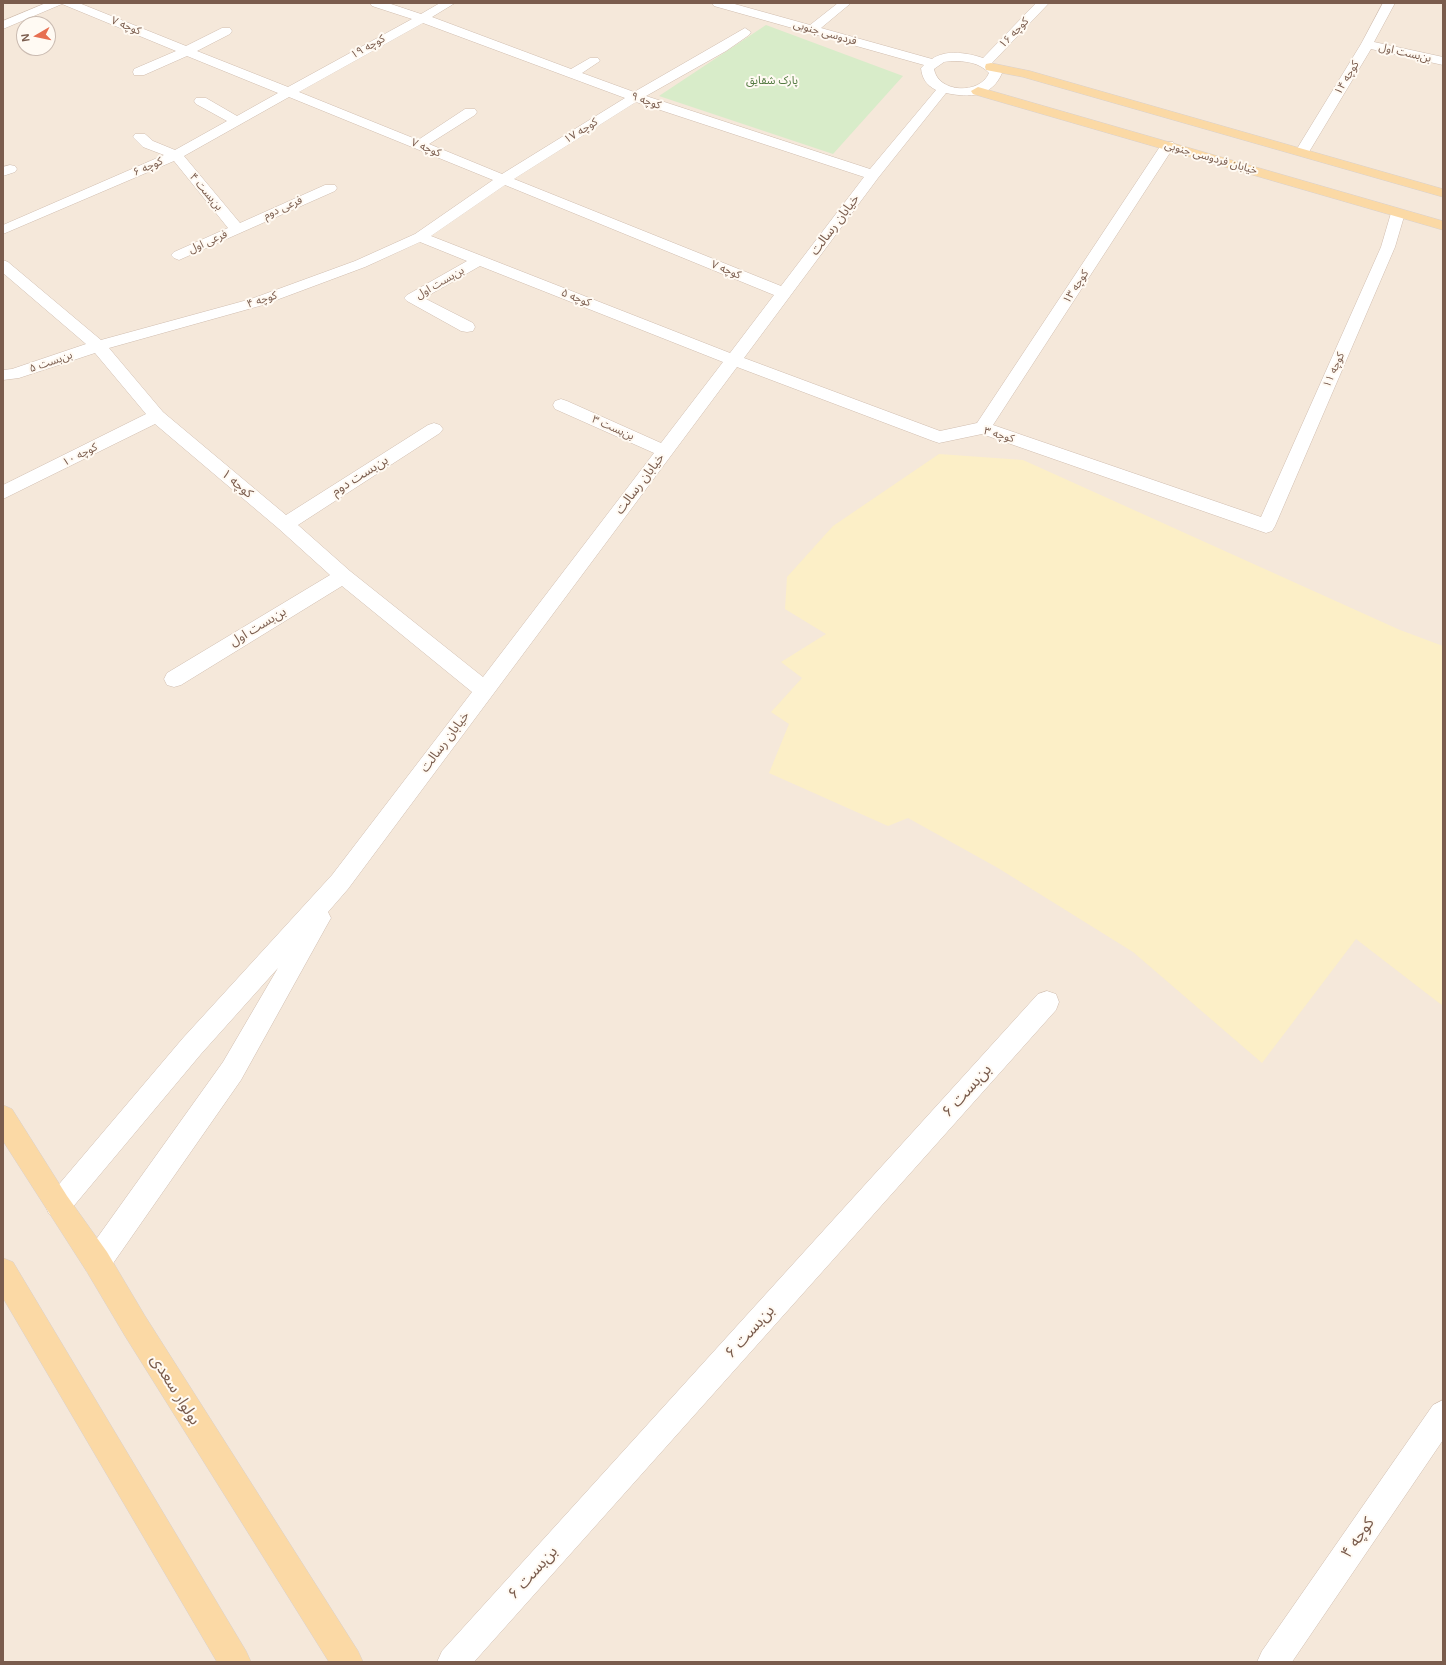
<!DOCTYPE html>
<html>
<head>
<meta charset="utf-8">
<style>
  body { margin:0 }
  #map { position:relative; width:1446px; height:1665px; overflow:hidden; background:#fdf6ec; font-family:Helvetica,sans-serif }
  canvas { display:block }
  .frame { position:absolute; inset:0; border:4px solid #7a5c4d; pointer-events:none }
  .north { position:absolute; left:16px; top:16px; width:40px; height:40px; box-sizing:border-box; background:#fffaf3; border:1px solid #cabbb1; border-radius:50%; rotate:261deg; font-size:11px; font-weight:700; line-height:16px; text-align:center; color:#7a5c4d }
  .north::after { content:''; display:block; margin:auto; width:14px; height:18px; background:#e76f51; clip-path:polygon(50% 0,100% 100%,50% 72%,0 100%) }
</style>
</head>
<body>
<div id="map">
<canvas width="1446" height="1665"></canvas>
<div class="frame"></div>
<div class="north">N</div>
</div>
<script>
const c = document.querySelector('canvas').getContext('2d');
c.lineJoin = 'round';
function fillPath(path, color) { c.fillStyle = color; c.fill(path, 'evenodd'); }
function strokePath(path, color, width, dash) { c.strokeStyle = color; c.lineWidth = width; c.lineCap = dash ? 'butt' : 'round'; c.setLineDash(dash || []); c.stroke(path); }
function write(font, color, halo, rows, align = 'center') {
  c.font = font + ' Helvetica,"Noto Sans Arabic",sans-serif'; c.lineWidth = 4; c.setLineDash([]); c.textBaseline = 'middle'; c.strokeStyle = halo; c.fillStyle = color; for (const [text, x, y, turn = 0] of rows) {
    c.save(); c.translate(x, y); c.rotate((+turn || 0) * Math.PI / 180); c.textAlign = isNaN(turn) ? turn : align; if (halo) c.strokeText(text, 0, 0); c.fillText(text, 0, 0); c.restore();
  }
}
const residential = new Path2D(`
  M 3,3 L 1443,3 L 1443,1662 L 3,1662 ZM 24,24 L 48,24 L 48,48 L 24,48 Z`);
const green = new Path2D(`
  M 766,25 L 903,76 L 833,154 L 659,96 Z`);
const sand = new Path2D(`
  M 939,454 L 1023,460 L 1400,630 L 1443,646 L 1443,1006 L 1356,939 L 1262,1063 L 1133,952 L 998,868 L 908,818 L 888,826 L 769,773 L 789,724 L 771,712 L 802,678 L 781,662 L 826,634 L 785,609 L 787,577 L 833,526 Z`);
const minor = new Path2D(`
  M 46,3 L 79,3 L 186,46 L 222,28 L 230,28 L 232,31 L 230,34 L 197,51 L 288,87 L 412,19 L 372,6 L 370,3 L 388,3 L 421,14 L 440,3 L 455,3 L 432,17 L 571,69 L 590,58 L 598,58 L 600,61 L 582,73 L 634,92 L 745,28 L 751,32 L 749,35 L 726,51 L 646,96 L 870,169 L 936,90 C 926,85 922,78 921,68 L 924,65 L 714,6 L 712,3 L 731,3 L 810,25 L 838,3 L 851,3 L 821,28 L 932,59 C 946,49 968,53 983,58 L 1036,3 L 1049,3 L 992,63 L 1002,73 C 992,97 970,98 946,93 L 878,178 L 744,358 L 940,431 L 977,423 L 1163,142 L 1173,142 L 1175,145 L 993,425 L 1261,517 L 1381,247 L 1391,213 L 1393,210 L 1403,210 L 1405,213 L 1395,247 L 1275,526 L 1272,531 L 1266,533 L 982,434 L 939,443 L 933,441 L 737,367 L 348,889 L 328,912 L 331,918 L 327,925 L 241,1080 L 107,1272 L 97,1276 L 87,1272 L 83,1262 L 87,1252 L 223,1062 L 278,968 L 201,1054 L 67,1214 L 58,1218 L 49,1214 L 45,1205 L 49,1196 L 183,1038 L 332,875 L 472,692 L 342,586 L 181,685 L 174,687 L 167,685 L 164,679 L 167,673 L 330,575 L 279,529 L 155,424 L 3,499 L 3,485 L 146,414 L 95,353 L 19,378 L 3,380 L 3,370 L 12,369 L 86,344 L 3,273 L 3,260 L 8,262 L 101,340 L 251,299 L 355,261 L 415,234 L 493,180 L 289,97 L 184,156 L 240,223 L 325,185 L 335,185 L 337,188 L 335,191 L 179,260 L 174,258 L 171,255 L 174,252 L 228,228 L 174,161 L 3,234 L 3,225 L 164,155 L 143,147 L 133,137 L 135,134 L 145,134 L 153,141 L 175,150 L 227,121 L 196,104 L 194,101 L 196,98 L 206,98 L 237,116 L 278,93 L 187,56 L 144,75 L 134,75 L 133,72 L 134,69 L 176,51 L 62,4 L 3,29 L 3,21 ZM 423,23 L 625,98 L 502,174 L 429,144 L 475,115 L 477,112 L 475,109 L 465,109 L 418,140 L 299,92 ZM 951,61 C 965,61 979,62 989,73 C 980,95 938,93 934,69 L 944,62 ZM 636,102 L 864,177 L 781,286 L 514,179 ZM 505,185 L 774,295 L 730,353 L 431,236 ZM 420,242 L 467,261 L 407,295 L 404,298 L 407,301 L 461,331 L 467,332 L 473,331 L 475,327 L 473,323 L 424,298 L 480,266 L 723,362 L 661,443 L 567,401 L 561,399 L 555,401 L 553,405 L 555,409 L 654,453 L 483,677 L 350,571 L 298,525 L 440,433 L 443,429 L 440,425 L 434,423 L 428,425 L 286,515 L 163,412 L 109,348 L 263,305 L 365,267 Z
  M 1383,3 L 1395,3 L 1374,42 L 1443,57 L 1443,65 L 1371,49 L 1309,152 L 1307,155 L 1297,155 L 1295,152 L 1361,44 Z
  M 10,165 L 15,166 L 17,169 L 15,172 L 3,176 L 3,167 Z
  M 1047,991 L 1056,994 L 1059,1002 L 1056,1010 L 474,1662 L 437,1662 L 442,1651 L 1038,994 Z
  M 1443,1400 L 1443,1440 L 1292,1662 L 1257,1662 L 1262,1651 L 1433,1405 Z`);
const major = new Path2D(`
  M 991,63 L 1030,71 L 1443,189 L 1443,197 L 1023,77 L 986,70 L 985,67 L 986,64 Z
  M 978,87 L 1443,221 L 1443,230 L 973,94 L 971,91 Z
  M 3,1105 L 12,1109 L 67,1196 L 107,1252 L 145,1316 L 358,1651 L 363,1662 L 329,1662 L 125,1336 L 87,1272 L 3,1141 Z
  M 3,1258 L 13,1262 L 246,1651 L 251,1662 L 217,1662 L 3,1298 Z`);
const farStreetnames = [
  ["کوچه ۷",126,26,22],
  ["فردوسی جنوبی",825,33,16],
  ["کوچه ۱۶",1014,33,-46],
  ["کوچه ۱۹",368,47,-29],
  ["بن‌بست اول",1405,53,13],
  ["کوچه ۱۴",1347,78,-59],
  ["کوچه ۹",646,101,19],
  ["کوچه ۱۷",581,131,-32],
  ["کوچه ۷",426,148,22],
  ["خیابان فردوسی جنوبی",1211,158,16],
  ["کوچه ۶",148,167,-24],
  ["بن‌بست ۴",206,192,50],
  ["فرعی دوم",283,208,-24],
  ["فرعی اول",208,242,-24],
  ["کوچه ۷",726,270,22],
  ["بن‌بست اول",440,283,-30],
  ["کوچه ۱۳",1076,287,-57],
  ["کوچه ۵",576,298,21],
  ["کوچه ۴",262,300,-18],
  ["بن‌بست ۵",51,362,-19],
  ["کوچه ۱۱",1334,370,-66],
  ["بن‌بست ۳",613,428,24],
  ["کوچه ۳",999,435,16],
  ["کوچه ۱۰",80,455,-27]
];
const farParknames = [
  ["پارک شقایق",772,81]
];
const streetNames = [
  ["خیابان رسالت",835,225,-53],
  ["بن‌بست دوم",360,476,-32],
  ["کوچه ۱",237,484,40],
  ["خیابان رسالت",640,484,-53],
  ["بن‌بست اول",258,627,-31],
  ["خیابان رسالت",445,742,-53]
];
const nearStreetnames = [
  ["بن‌بست ۶",967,1091,-48],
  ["بن‌بست ۶",750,1332,-48],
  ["بولوار سعدی",175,1390,58],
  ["کوچه ۴",1358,1538,-55],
  ["بن‌بست ۶",533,1573,-48]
];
fillPath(residential, '#f5e8da');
fillPath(green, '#d8ecc9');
fillPath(sand, '#fcefc7');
strokePath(minor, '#d1beb0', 1);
strokePath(major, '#dad1cd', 1);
fillPath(minor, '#fff');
fillPath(major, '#fbd9a5');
write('11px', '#7a5c4d', '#fffaf3', farStreetnames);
write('11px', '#537a41', '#fffaf3', farParknames);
write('13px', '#7a5c4d', '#fffaf3', streetNames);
write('16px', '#7a5c4d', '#fffaf3', nearStreetnames);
</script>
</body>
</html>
